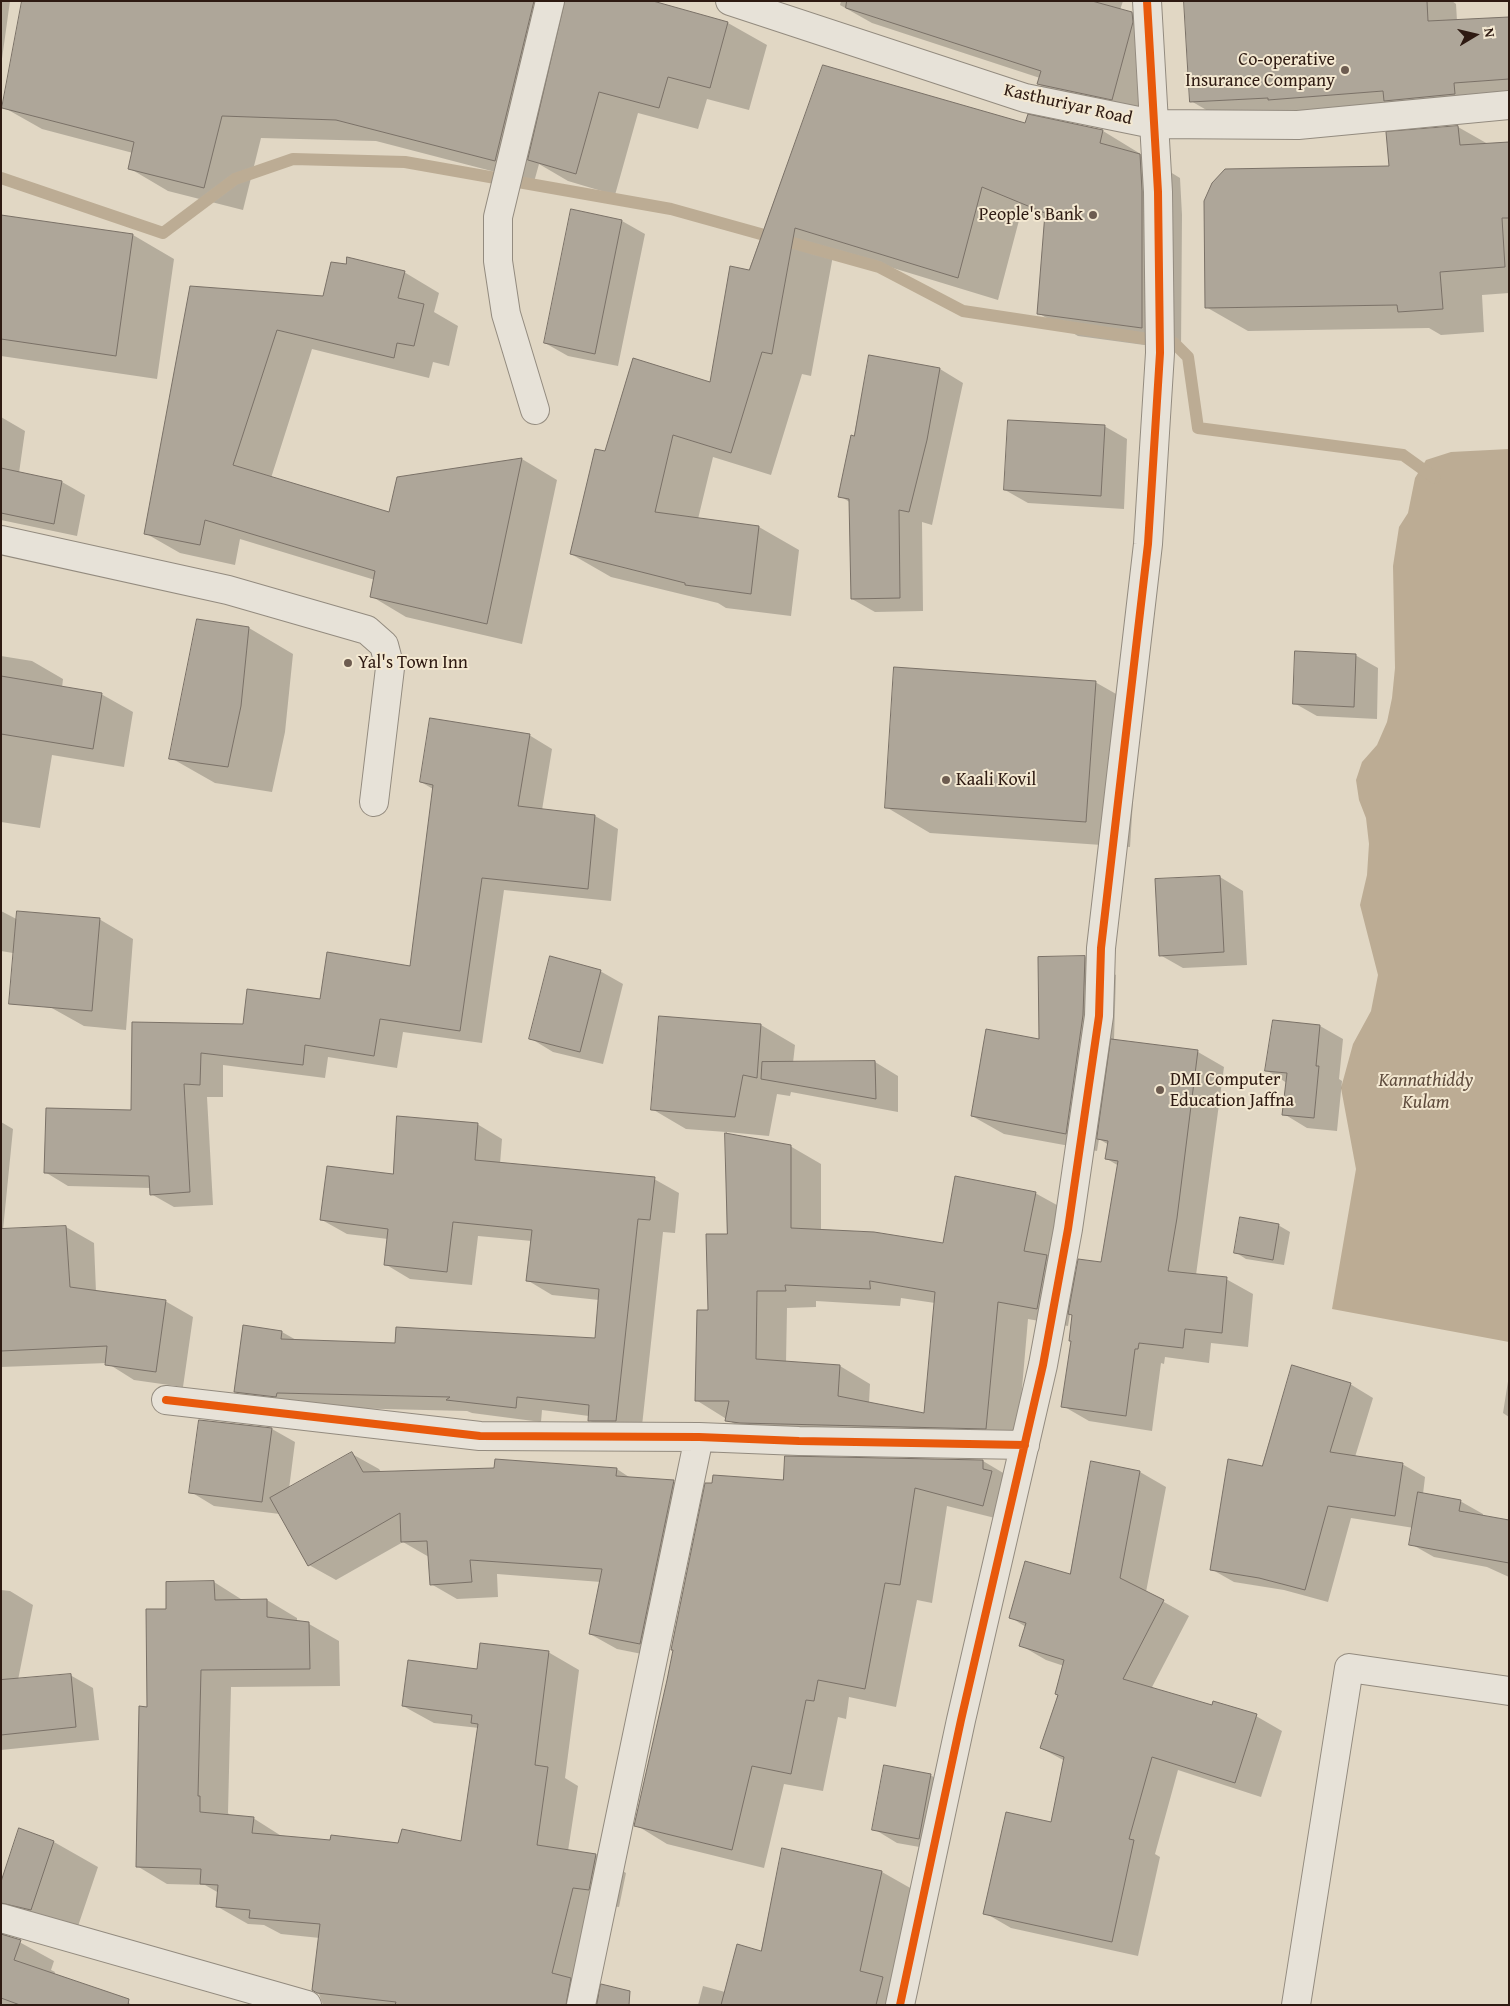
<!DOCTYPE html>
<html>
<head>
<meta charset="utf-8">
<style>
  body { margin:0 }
  #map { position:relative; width:1510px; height:2006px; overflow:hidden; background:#e1d7c4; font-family:"Gentium Book Plus",serif }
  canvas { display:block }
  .frame { position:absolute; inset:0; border:2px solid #2e1a12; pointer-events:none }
  .north { position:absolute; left:1450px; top:10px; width:50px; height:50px; -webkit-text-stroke:4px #f3e8d1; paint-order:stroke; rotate:81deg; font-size:14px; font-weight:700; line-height:20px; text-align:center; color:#2e1a12 }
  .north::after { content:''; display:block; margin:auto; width:18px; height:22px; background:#2e1a12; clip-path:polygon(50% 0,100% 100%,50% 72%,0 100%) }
</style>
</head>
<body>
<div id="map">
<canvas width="1510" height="2006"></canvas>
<div class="frame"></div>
<div class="north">N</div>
</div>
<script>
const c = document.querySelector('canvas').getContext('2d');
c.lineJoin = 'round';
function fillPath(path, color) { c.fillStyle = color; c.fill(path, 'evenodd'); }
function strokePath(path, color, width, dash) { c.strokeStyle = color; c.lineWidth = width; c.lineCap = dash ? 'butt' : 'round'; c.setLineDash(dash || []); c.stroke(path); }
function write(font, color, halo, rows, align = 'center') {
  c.font = font + ' "Gentium Book Plus",serif'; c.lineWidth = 4; c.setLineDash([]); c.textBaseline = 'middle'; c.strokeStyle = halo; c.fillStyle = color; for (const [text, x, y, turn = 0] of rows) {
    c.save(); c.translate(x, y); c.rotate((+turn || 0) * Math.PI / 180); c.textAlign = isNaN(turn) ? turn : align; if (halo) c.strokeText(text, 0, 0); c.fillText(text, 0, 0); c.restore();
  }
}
const water = new Path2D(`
  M 1509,449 L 1509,1342 L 1332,1309 L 1356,1169 L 1341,1088 L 1353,1044 L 1371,1011 L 1378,975 L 1360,905 L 1367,875 L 1369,844 L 1366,818 L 1359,800 L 1356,780 L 1362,762 L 1377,745 L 1387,722 L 1392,698 L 1395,668 L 1393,566 L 1399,527 L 1408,513 L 1415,478 L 1426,460 L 1451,452 Z`);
const shadow = new Path2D(`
  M 1,1 L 10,1 L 1,66 Z
  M 23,1 L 649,1 L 728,23 L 767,45 L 749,110 L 707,99 L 698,129 L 638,113 L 615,195 L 568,181 L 539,164 L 534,182 L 376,141 L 261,138 L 243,210 L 168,191 L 129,168 L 133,153 L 42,129 L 3,107 Z
  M 841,1 L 1123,1 L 1120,10 L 1132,13 L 1163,32 L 1164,41 L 1143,117 L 1070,102 L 1038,84 L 1040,78 L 872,23 L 840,5 Z
  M 1185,1 L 1452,1 L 1456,4 L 1457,21 L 1509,18 L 1509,99 L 1222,119 L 1191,101 Z
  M 824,67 L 1026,125 L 1028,116 L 1103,131 L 1180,178 L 1182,215 L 1181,350 L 1078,336 L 1038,313 L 1046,219 L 1022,209 L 998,300 L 834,250 L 811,376 L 802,374 L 771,475 L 713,457 L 698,519 L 759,527 L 799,550 L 791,616 L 726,608 L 718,603 L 611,577 L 571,554 L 606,452 L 711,383 Z
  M 1458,127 L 1488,144 L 1509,143 L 1509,293 L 1482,295 L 1484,332 L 1441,335 L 1429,328 L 1248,331 L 1206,307 L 1390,167 Z
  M 1,216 L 133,235 L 174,259 L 157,379 L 1,356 Z
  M 622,221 L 645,234 L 618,366 L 568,356 L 545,343 Z
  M 404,272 L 439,293 L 434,312 L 458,326 L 449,366 L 433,362 L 429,378 L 312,349 L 271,478 L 390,514 L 398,478 L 522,459 L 557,480 L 522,644 L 406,617 L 371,596 L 375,580 L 240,539 L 235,565 L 180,553 L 145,533 L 191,287 L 324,298 Z
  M 870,356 L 940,369 L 963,383 L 932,525 L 922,522 L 923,611 L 875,612 L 852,599 L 851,503 L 840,496 L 855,437 Z
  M 1,417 L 25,431 L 19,473 L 62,482 L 85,495 L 77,536 L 1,520 Z
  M 1104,426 L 1127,439 L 1124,509 L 1028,503 L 1005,490 Z
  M 249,628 L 293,654 L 285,732 L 272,792 L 215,783 L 171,758 Z
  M 1355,655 L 1378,668 L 1377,719 L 1317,716 L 1294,703 Z
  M 1,656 L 32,661 L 63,679 L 62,688 L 101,694 L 133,712 L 124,767 L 52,755 L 40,828 L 1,822 Z
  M 1095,682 L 1139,707 L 1130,847 L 930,833 L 886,807 Z
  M 529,735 L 552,749 L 542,810 L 595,816 L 618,829 L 611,901 L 504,890 L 482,1043 L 403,1032 L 397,1068 L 328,1057 L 325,1078 L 223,1065 L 223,1097 L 207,1097 L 213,1205 L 174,1207 L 151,1194 L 151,1188 L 68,1186 L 45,1172 L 132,1112 L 133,1023 L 244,1025 L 411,968 L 433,789 L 421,782 Z
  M 1220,877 L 1243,891 L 1247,965 L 1183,968 L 1160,955 Z
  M 1,911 L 28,925 L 25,955 L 1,951 Z
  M 99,919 L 133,939 L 126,1030 L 84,1026 L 50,1007 Z
  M 1085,957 L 1116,975 L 1114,1040 L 1198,1052 L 1224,1067 L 1196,1275 L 1226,1279 L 1253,1294 L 1248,1347 L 1211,1343 L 1209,1363 L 1165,1357 L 1164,1364 L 1161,1363 L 1152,1431 L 1089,1421 L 1063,1406 L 1072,1341 L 1073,1316 L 1070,1314 L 1068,1326 L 1028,1319 L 1017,1446 L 757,1438 L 696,1400 L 709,1312 L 728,1235 L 726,1132 L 686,1129 L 652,1109 L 761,1025 L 795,1045 L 793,1063 L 875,1062 L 898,1076 L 898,1112 L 791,1092 L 790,1096 L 777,1094 L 769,1136 L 727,1132 L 727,1134 L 790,1146 L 821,1164 L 821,1231 L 944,1245 L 1035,1193 L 1066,1210 L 1056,1261 L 1077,1273 L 1102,1264 L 1119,1166 L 1107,1159 L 1109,1145 L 1099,1139 L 1097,1151 L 1004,1134 L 972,1116 L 1040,1040 ZM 901,1298 L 935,1303 L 925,1415 L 869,1403 L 870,1384 L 840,1366 L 786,1363 L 787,1308 L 816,1307 L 816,1301 L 900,1306 Z
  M 600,971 L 623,984 L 603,1064 L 553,1052 L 530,1038 Z
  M 1320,1026 L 1343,1039 L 1339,1079 L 1342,1081 L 1337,1131 L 1307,1128 L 1284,1114 L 1287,1083 L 1266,1070 Z
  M 1,1122 L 13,1129 L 3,1230 L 66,1227 L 94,1243 L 96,1292 L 165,1301 L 193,1317 L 183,1387 L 134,1380 L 107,1363 L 1,1367 Z
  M 477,1124 L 502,1139 L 500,1164 L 654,1179 L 679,1193 L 675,1233 L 663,1232 L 641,1435 L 614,1435 L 589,1420 L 589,1416 L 542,1410 L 541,1422 L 472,1413 L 467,1411 L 261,1406 L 236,1391 L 282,1332 L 298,1341 L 396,1344 L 596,1340 L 599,1300 L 552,1295 L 527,1280 L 532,1241 L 478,1236 L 472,1285 L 410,1279 L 385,1264 L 388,1239 L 347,1234 L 322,1220 Z
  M 1278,1225 L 1290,1232 L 1284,1265 L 1246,1259 L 1235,1252 Z
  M 1509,1375 L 1509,1417 L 1503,1413 Z
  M 1350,1384 L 1373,1398 L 1355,1457 L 1402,1464 L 1425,1477 L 1423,1494 L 1460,1501 L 1483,1514 L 1483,1516 L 1509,1521 L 1509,1577 L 1487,1567 L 1434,1557 L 1411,1544 L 1414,1528 L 1351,1518 L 1328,1602 L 1284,1590 L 1234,1582 L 1211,1569 L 1263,1467 Z
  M 201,1421 L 272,1429 L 295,1442 L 289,1489 L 352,1454 L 379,1469 L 381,1472 L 617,1469 L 632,1479 L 674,1482 L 700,1497 L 667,1659 L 617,1649 L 590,1634 L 601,1582 L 497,1574 L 498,1597 L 457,1599 L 431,1584 L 429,1557 L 403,1542 L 336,1580 L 309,1565 L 280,1514 L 214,1506 L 191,1492 Z
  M 787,1457 L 983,1461 L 1015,1480 L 1015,1523 L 947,1506 L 932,1603 L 917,1600 L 896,1707 L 849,1697 L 846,1719 L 838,1717 L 823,1791 L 784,1784 L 764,1868 L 667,1844 L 636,1825 L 784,1481 Z
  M 1092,1463 L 1140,1472 L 1166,1487 L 1146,1592 L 1189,1616 L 1151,1689 L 1213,1706 L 1256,1716 L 1282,1731 L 1261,1797 L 1178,1770 L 1155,1854 L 1160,1857 L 1138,1956 L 1011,1928 L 985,1913 L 1052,1824 L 1065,1761 L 1041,1748 L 1059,1695 L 1064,1666 L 1046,1660 L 1020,1645 L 1026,1627 L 1010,1617 L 1071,1576 Z
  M 214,1582 L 244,1601 L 267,1600 L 297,1618 L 297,1622 L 309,1624 L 339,1641 L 340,1686 L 231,1687 L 228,1813 L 230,1816 L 253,1818 L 283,1837 L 399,1845 L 462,1843 L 479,1728 L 434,1723 L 403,1706 L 478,1670 L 548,1652 L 579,1670 L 565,1778 L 578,1786 L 568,1851 L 596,1855 L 626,1873 L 619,1907 L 603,1905 L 583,1986 L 600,1996 L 623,2005 L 323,2005 L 319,1994 L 313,1990 L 320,1938 L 281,1934 L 264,1925 L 248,1924 L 218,1907 L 219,1893 L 205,1885 L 167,1884 L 137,1866 L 148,1708 L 168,1610 Z
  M 1,1590 L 10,1591 L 33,1605 L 18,1680 L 70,1675 L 93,1688 L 99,1740 L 1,1750 Z
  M 930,1775 L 953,1788 L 942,1851 L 897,1843 L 874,1829 Z
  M 20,1830 L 54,1842 L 98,1867 L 75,1935 L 1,1908 L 1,1886 Z
  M 783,1850 L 882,1872 L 912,1889 L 911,2005 L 698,2005 L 703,1986 L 725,1992 L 762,1952 Z
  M 1,1932 L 54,1961 L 51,1970 L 55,1972 L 54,1975 L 118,1996 L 132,2005 L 1,2004 Z`);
const stream = new Path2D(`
  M 1,178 L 163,233 L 235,179 L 293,159 L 405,162 L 671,209 L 879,267 L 963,311 L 1148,339
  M 1174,343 L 1188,357 L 1198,428 L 1403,455 L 1435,478`);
const building = new Path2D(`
  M 22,1 L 534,1 L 495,161 L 336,120 L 222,116 L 204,188 L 128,169 L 134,142 L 2,108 Z
  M 565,1 L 653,1 L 728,22 L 710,88 L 668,77 L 659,108 L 599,92 L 576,174 L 528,160 Z
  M 847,1 L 1092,1 L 1132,12 L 1133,22 L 1112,100 L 1037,84 L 1041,71 L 846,8 Z
  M 1184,1 L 1427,1 L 1428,21 L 1509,17 L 1509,79 L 1454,83 L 1455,94 L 1384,101 L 1383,91 L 1268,100 L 1268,98 L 1190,102 Z
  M 823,65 L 1025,123 L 1028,114 L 1103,130 L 1100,143 L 1140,154 L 1142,191 L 1142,328 L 1037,314 L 1045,213 L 982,187 L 958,278 L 795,228 L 772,354 L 762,352 L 731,453 L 673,435 L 655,512 L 759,526 L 751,594 L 685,585 L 685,583 L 570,554 L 595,449 L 605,451 L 633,358 L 710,382 L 730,266 L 749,270 Z
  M 1458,126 L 1460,145 L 1509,142 L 1509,218 L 1502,218 L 1505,267 L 1440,272 L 1443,309 L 1398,312 L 1397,305 L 1205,308 L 1204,201 L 1212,183 L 1225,169 L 1389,166 L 1386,132 Z
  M 571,209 L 622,220 L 595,354 L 544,343 Z
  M 1,215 L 133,234 L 116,356 L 1,339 Z
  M 347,257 L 405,271 L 398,298 L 424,304 L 414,346 L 397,343 L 394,358 L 277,330 L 233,465 L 389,512 L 397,477 L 522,458 L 487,624 L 370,597 L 375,571 L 205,520 L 200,545 L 144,534 L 190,286 L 323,296 L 331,262 L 346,264 Z
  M 869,355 L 940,368 L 927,440 L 909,512 L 899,510 L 900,598 L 851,599 L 849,499 L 838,497 L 851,435 L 854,436 Z
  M 1008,420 L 1105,425 L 1101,496 L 1004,490 Z
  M 1,468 L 62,481 L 54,524 L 1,513 Z
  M 197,619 L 249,627 L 241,706 L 228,767 L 169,759 Z
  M 1295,651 L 1356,654 L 1354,707 L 1293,704 Z
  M 894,667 L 1096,681 L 1086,822 L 885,808 Z
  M 1,676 L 102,693 L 93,749 L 1,734 Z
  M 430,718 L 530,734 L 518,806 L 595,815 L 588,889 L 482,878 L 460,1031 L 380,1019 L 374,1056 L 305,1045 L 303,1065 L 201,1053 L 200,1085 L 184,1084 L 190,1192 L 150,1195 L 149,1176 L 44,1173 L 46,1108 L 131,1110 L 132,1022 L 243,1024 L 247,989 L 320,999 L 327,952 L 410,966 L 433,785 L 420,782 Z
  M 1220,876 L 1224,952 L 1159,956 L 1155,879 Z
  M 17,911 L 100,918 L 92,1011 L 9,1004 Z
  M 550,956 L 601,970 L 580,1052 L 529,1039 Z
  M 1085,956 L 1083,1015 L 1066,1134 L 971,1116 L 986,1029 L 1039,1039 L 1038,957 Z
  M 659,1016 L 761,1024 L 757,1078 L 743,1075 L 735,1117 L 651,1110 Z
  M 1273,1020 L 1320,1025 L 1316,1066 L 1319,1066 L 1314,1118 L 1282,1115 L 1287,1073 L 1265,1071 Z
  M 1111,1039 L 1198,1050 L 1177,1218 L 1168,1271 L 1227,1277 L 1222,1333 L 1185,1329 L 1183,1348 L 1139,1343 L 1138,1349 L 1135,1349 L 1126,1416 L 1061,1407 L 1071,1341 L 1069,1341 L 1072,1315 L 1068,1314 L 1078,1259 L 1101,1262 L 1118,1161 L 1105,1159 L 1108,1141 L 1097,1139 Z
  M 875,1061 L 876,1099 L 761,1079 L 762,1062 Z
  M 397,1116 L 478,1123 L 475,1160 L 655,1177 L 650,1220 L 638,1219 L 616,1421 L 588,1421 L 589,1405 L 517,1397 L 516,1408 L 446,1400 L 450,1397 L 277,1393 L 276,1397 L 234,1392 L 243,1325 L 282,1331 L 281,1339 L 395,1343 L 396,1327 L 595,1338 L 599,1289 L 526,1281 L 532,1230 L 453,1222 L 447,1272 L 384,1265 L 388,1229 L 320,1220 L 327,1166 L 393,1174 Z
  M 725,1133 L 791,1145 L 791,1228 L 874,1232 L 943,1243 L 955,1176 L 1036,1192 L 1024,1251 L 1047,1255 L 1037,1309 L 998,1302 L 986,1429 L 740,1423 L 725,1421 L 729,1401 L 695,1401 L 697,1310 L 708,1310 L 706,1234 L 727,1234 ZM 870,1281 L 935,1292 L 924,1413 L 838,1396 L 840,1365 L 756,1359 L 757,1291 L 786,1291 L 785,1285 L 870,1289 Z
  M 1240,1217 L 1279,1224 L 1273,1260 L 1234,1253 Z
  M 66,1226 L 70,1287 L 166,1300 L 156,1372 L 105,1365 L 107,1346 L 1,1351 L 1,1229 Z
  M 1292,1365 L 1351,1383 L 1330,1452 L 1403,1463 L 1395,1516 L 1328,1506 L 1305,1590 L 1259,1578 L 1210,1570 L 1228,1459 L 1262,1466 Z
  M 199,1420 L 272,1428 L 262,1502 L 189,1493 Z
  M 352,1452 L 363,1472 L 494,1468 L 495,1459 L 617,1468 L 616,1476 L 674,1480 L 640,1644 L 589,1634 L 602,1569 L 470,1560 L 472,1582 L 430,1585 L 427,1541 L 401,1542 L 400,1513 L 308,1566 L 270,1498 Z
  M 785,1456 L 983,1460 L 983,1469 L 992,1471 L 983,1506 L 915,1488 L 900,1585 L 885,1583 L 865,1689 L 818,1680 L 814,1701 L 806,1700 L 791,1774 L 752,1766 L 732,1850 L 634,1826 L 667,1680 L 673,1650 L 671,1650 L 705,1483 L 712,1483 L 713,1475 L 783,1480 Z
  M 1091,1461 L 1140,1471 L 1120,1578 L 1164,1600 L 1123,1679 L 1212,1705 L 1213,1701 L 1257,1714 L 1235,1783 L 1152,1757 L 1129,1839 L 1134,1840 L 1112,1942 L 983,1914 L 1006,1812 L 1051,1822 L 1064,1757 L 1040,1748 L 1058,1695 L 1055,1694 L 1064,1660 L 1019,1646 L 1026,1623 L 1009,1618 L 1025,1561 L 1070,1574 Z
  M 1418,1492 L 1461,1500 L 1459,1511 L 1509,1520 L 1509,1563 L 1409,1545 Z
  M 214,1581 L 215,1600 L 267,1599 L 267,1617 L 309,1622 L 310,1669 L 201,1670 L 198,1796 L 200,1796 L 200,1812 L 254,1817 L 252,1833 L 330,1840 L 331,1835 L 398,1843 L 402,1829 L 461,1841 L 478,1724 L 471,1723 L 472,1715 L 402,1706 L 408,1660 L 477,1669 L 480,1643 L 549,1651 L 535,1765 L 548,1767 L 537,1845 L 596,1854 L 589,1890 L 573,1888 L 552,1973 L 571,1978 L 566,2005 L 395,2005 L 396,2002 L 317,1993 L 312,1990 L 320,1924 L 249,1918 L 250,1910 L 216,1907 L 218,1885 L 200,1884 L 201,1869 L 136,1867 L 139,1706 L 147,1707 L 146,1609 L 166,1609 L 166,1582 Z
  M 71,1674 L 76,1727 L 1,1735 L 1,1680 Z
  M 884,1765 L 931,1774 L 919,1839 L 872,1830 Z
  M 19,1828 L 54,1841 L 31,1910 L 1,1903 L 1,1882 Z
  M 782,1848 L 882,1871 L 860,1971 L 883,1977 L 876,2005 L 721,2005 L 737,1944 L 761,1951 Z
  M 1,1934 L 21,1940 L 14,1960 L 129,1999 L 128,2005 L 20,2005 L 1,1998 Z
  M 601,1984 L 630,1991 L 629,2005 L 597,2005 Z`);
const minor = new Path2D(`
  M 730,1 L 1025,98 L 1153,124 L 1298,125 L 1509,105
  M 535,410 L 506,314 L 498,261 L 498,217 L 550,1
  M 1,540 L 228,590 L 367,630 L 384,645 L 390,668 L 374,802
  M 166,1400 L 480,1436 L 699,1437 L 799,1441 L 1025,1445
  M 1,1918 L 307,2005
  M 581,2005 L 699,1437
  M 900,2005 L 961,1720 L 1043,1365 L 1068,1229 L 1099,1016 L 1101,948 L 1148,544 L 1160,353 L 1158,192 L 1147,1
  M 1296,2005 L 1349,1668 L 1509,1691`);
const cycleway = new Path2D(`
  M 166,1400 L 480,1436 L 699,1437 L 799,1441 L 1025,1445
  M 900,2005 L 961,1720 L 1043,1365 L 1068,1229 L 1099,1016 L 1101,948 L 1148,544 L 1160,353 L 1158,192 L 1147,1`);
const markers = [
  [1345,70,5,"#6d5c50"],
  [1093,215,5,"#6d5c50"],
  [348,663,5,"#6d5c50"],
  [946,780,5,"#6d5c50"],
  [1160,1090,5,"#6d5c50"]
];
const poiNames = [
  ["Co-operative",1335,60,"right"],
  ["Insurance Company",1335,81,"right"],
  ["People's Bank",1083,215,"right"],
  ["Yal's Town Inn",358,663],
  ["Kaali Kovil",956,780],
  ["DMI Computer",1170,1080],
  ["Education Jaffna",1170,1101]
];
const streetNames = [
  ["Kasthuriyar Road",1068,105,13]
];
const waterNames = [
  ["Kannathiddy",1426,1081],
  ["Kulam",1426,1103]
];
fillPath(water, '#bcac94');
fillPath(shadow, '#0003');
strokePath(stream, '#bcac94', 12);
fillPath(building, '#aea699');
strokePath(building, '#7a7167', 1);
strokePath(minor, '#938b7f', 30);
strokePath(minor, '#e7e2d8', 28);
strokePath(cycleway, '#e8590c', 8);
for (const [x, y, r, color] of markers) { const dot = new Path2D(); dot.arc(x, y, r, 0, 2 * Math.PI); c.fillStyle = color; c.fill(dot); strokePath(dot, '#f3e8d1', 2); }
write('18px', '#2e1a12', '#f3e8d1', poiNames, 'left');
write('18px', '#2e1a12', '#f3e8d1', streetNames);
write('italic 19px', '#604d3e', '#f3e8d1', waterNames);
</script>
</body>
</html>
